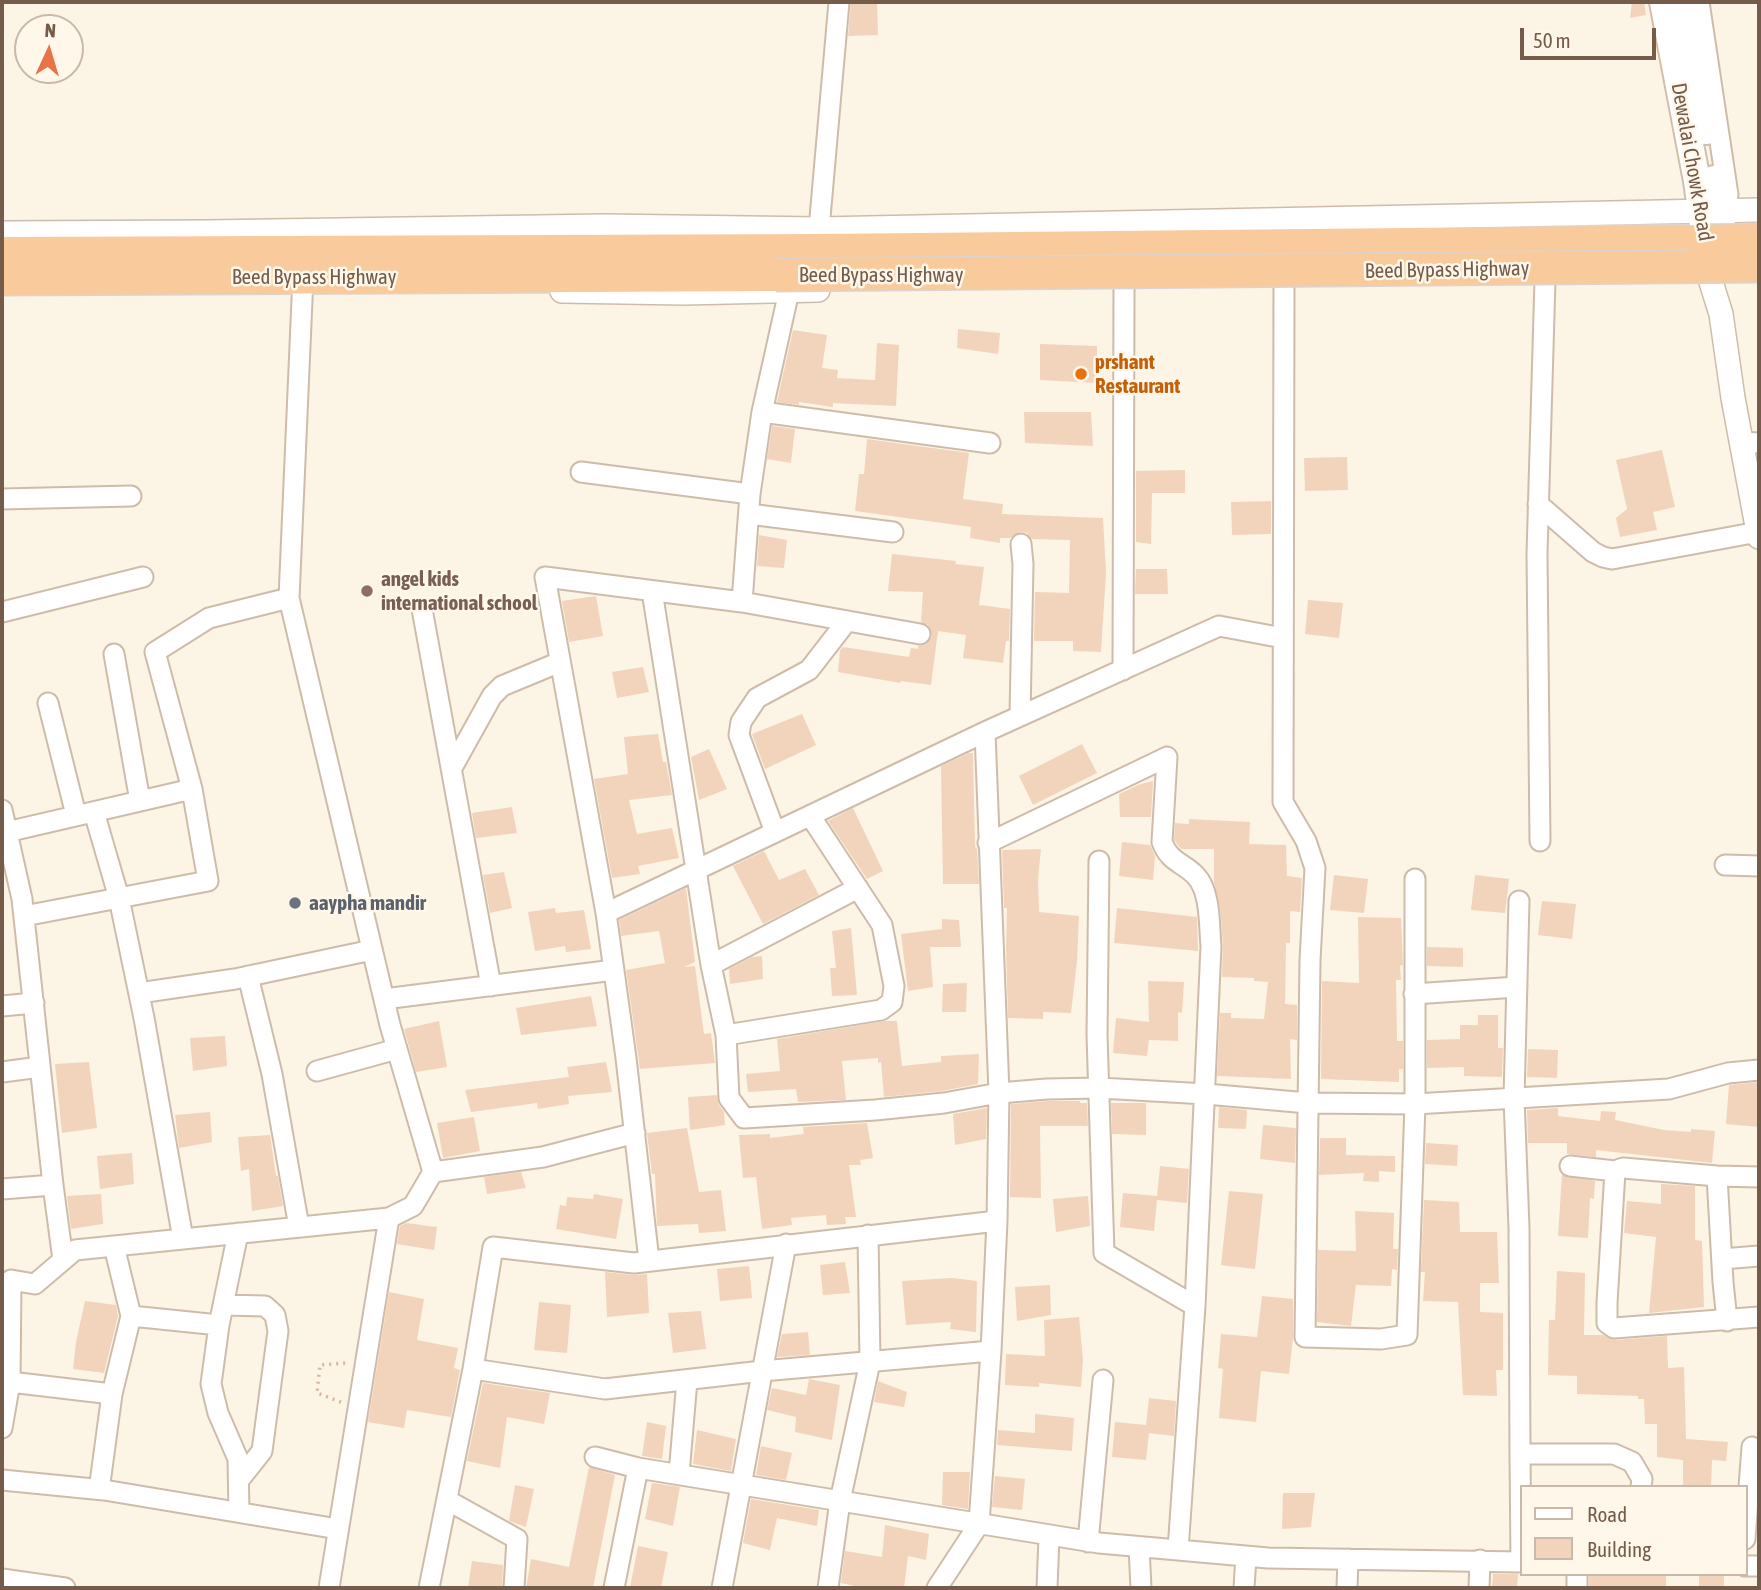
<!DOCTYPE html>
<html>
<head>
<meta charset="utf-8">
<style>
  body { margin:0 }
  #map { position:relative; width:1761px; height:1590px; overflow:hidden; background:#fcf4e4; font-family:"Asap Condensed",sans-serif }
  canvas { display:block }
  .frame { position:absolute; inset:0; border:4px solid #755b4a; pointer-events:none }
  .legend { position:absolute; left:1520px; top:1485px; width:228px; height:91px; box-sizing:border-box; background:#fff8ea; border:2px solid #c8b9aa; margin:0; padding:9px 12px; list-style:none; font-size:21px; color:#755b4a }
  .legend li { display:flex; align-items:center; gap:14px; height:35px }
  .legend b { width:35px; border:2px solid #c8b9aa }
  .north { position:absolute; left:14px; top:14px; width:70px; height:70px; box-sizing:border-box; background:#fff8ea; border:2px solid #c8b9aa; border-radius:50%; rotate:4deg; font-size:19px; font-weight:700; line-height:28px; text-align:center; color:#755b4a }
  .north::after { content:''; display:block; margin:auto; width:24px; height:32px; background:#e67349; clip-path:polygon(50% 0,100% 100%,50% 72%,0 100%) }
  .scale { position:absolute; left:1520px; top:28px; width:136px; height:32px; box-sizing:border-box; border:4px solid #755b4a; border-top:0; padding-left:9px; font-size:21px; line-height:24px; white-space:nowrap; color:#755b4a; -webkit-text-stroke:5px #fff8ea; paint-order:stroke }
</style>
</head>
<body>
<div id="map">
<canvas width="1761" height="1590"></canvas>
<div class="frame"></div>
<ul class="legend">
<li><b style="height:9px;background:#fff"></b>Road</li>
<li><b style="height:19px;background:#f2d4bc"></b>Building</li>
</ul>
<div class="north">N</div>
<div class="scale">50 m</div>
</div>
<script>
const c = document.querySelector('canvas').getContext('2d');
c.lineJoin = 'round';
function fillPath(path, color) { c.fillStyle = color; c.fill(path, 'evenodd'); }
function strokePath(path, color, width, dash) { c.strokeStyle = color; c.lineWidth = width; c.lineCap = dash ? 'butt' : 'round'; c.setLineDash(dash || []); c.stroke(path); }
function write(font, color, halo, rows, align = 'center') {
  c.font = font + ' "Asap Condensed",sans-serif'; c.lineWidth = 5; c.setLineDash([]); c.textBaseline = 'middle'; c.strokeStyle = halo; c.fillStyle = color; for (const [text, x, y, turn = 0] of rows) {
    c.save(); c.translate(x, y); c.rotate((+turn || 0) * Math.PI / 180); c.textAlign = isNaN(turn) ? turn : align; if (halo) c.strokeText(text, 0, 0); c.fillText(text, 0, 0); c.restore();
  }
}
const building = new Path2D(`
  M 851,2 L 877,2 L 878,35 L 848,36 Z
  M 1632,2 L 1644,2 L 1646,15 L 1630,18 Z
  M 958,329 L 1000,333 L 998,354 L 957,348 Z
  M 793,330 L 827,335 L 822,368 L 838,370 L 837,378 L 875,380 L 877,343 L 899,345 L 896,406 L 833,403 L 833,407 L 799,402 L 799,405 L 777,402 Z
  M 1040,344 L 1097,346 L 1097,383 L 1040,380 Z
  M 1024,412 L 1091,412 L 1093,446 L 1025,443 Z
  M 772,426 L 795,429 L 791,463 L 767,459 Z
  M 867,439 L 969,453 L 963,499 L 1003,504 L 1002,514 L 1103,518 L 1106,572 L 1101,652 L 1073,651 L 1073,641 L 1034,641 L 1035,592 L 1069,593 L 1070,540 L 1032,539 L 1027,533 L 1020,532 L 1010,538 L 1000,538 L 1000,543 L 970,538 L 971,527 L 855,511 L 859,474 L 864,474 Z
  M 1662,450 L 1675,507 L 1653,512 L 1657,530 L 1620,537 L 1616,518 L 1627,509 L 1616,460 Z
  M 1347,457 L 1348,490 L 1305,491 L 1304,458 Z
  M 1185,470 L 1185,493 L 1152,493 L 1151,544 L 1136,542 L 1136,471 Z
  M 1271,501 L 1271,534 L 1232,535 L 1231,502 Z
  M 759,535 L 787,540 L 784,568 L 757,566 Z
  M 892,554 L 956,561 L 955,564 L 984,567 L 979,605 L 1010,609 L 1009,641 L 1006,641 L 1003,663 L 963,658 L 966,635 L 938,631 L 931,685 L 901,681 L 900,683 L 838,672 L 840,650 L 843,647 L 909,657 L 911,648 L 918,649 L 918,646 L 925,645 L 932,637 L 928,625 L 921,622 L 923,592 L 888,591 Z
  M 1136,569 L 1167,569 L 1168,594 L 1135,594 Z
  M 596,596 L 603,636 L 569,642 L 562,601 Z
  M 1308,600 L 1343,603 L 1339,638 L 1305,634 Z
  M 643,667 L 649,692 L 617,698 L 612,672 Z
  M 802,714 L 816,745 L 765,769 L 752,734 Z
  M 658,734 L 663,762 L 666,762 L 672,795 L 629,800 L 637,834 L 672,828 L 679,858 L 638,866 L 640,874 L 612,878 L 594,779 L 628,774 L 624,737 Z
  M 1082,744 L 1097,773 L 1033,805 L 1019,776 Z
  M 709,749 L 727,789 L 699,800 L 691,757 Z
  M 969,753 L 973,753 L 975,847 L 977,849 L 979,884 L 943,884 L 941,766 Z
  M 1153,781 L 1151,817 L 1120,817 L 1119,794 L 1138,785 Z
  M 512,807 L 517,833 L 476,838 L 472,813 Z
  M 853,808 L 883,871 L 867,879 L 828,821 Z
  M 1189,819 L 1250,822 L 1249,844 L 1286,845 L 1287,876 L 1302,878 L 1300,912 L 1290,911 L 1290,943 L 1286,943 L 1285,1004 L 1297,1005 L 1297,1040 L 1290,1039 L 1291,1079 L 1217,1076 L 1220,1013 L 1231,1013 L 1231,1018 L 1264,1019 L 1268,982 L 1254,981 L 1254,978 L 1222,977 L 1223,945 L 1220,908 L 1214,883 L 1214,849 L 1181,849 L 1174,840 L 1175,823 L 1189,824 Z
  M 1122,842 L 1150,845 L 1155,856 L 1153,880 L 1119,876 Z
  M 1041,849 L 1038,878 L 1039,912 L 1079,916 L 1077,961 L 1071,1013 L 1043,1012 L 1043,1019 L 1008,1018 L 1006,948 L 1007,908 L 1004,908 L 1002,850 Z
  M 764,851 L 779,880 L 805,869 L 819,895 L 763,924 L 733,866 Z
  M 504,872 L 512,908 L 490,913 L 483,875 Z
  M 1334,875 L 1368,879 L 1364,913 L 1330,910 Z
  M 1475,875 L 1509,879 L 1505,913 L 1471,910 Z
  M 686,888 L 695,962 L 684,967 L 695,966 L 704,1034 L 711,1033 L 715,1063 L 640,1069 L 626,970 L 665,963 L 659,931 L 621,936 L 619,920 Z
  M 1542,901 L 1576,904 L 1572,939 L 1538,935 Z
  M 555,908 L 556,913 L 584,910 L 591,949 L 566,952 L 565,946 L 535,951 L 528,912 Z
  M 1117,908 L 1197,917 L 1198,951 L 1114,943 Z
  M 1358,917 L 1401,918 L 1403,966 L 1400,965 L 1401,980 L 1396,980 L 1397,1041 L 1403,1041 L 1403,1069 L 1399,1069 L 1399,1082 L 1321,1079 L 1322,981 L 1359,983 Z
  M 942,919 L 959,920 L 961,947 L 930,947 L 933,987 L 908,991 L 901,934 L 942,929 Z
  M 851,928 L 857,995 L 832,996 L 830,968 L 836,968 L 832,931 Z
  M 1427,947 L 1463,948 L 1463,967 L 1427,966 Z
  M 762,956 L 763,979 L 730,984 L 729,969 L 752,957 Z
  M 1148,981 L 1184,982 L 1182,1013 L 1178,1012 L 1178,1041 L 1149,1040 L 1147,1056 L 1113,1053 L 1116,1018 L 1149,1022 Z
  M 967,983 L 966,1012 L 942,1012 L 943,984 Z
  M 591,996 L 597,1026 L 521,1035 L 516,1008 Z
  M 1478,1015 L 1498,1015 L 1498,1048 L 1503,1048 L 1502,1077 L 1464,1076 L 1464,1067 L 1427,1068 L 1427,1040 L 1460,1039 L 1460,1025 L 1478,1025 Z
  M 439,1021 L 447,1067 L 416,1072 L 404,1029 Z
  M 885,1021 L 897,1021 L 902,1066 L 941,1062 L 941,1056 L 979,1054 L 978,1084 L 942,1091 L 884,1097 L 881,1062 L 878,1063 L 878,1058 L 842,1061 L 846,1100 L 798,1102 L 796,1089 L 748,1092 L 746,1074 L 780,1071 L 777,1039 Z
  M 225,1036 L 227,1066 L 193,1071 L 190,1038 Z
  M 1528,1049 L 1558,1050 L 1557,1078 L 1527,1077 Z
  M 89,1062 L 97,1128 L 62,1133 L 55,1064 Z
  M 606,1062 L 612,1092 L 568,1096 L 569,1104 L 538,1109 L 537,1103 L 471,1112 L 465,1090 L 569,1077 L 567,1067 Z
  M 1759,1082 L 1759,1127 L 1726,1124 L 1729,1085 Z
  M 717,1095 L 719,1105 L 724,1112 L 725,1125 L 690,1130 L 688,1097 Z
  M 1048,1101 L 1080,1101 L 1080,1103 L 1087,1103 L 1088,1126 L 1040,1126 L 1041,1198 L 1010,1197 L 1011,1104 Z
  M 1111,1103 L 1146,1103 L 1146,1135 L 1112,1134 Z
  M 1219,1107 L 1247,1110 L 1246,1129 L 1218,1128 Z
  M 987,1108 L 986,1139 L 955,1145 L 953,1114 Z
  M 1558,1108 L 1558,1116 L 1600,1121 L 1601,1111 L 1616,1112 L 1615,1120 L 1664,1130 L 1691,1132 L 1691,1129 L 1715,1131 L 1712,1163 L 1596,1150 L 1596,1157 L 1567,1154 L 1567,1143 L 1528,1143 L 1527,1110 Z
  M 210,1112 L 212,1142 L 179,1148 L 175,1115 Z
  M 474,1117 L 480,1151 L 443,1158 L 437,1123 Z
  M 867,1123 L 873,1158 L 860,1160 L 861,1165 L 849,1165 L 856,1217 L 845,1217 L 846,1224 L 827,1225 L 826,1215 L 791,1218 L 792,1225 L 762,1229 L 756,1177 L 743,1178 L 739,1135 L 770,1134 L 770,1138 L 804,1134 L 803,1127 Z
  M 1263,1125 L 1296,1128 L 1295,1163 L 1260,1159 Z
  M 687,1128 L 699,1192 L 721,1190 L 726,1231 L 699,1233 L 698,1224 L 657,1226 L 655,1174 L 652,1174 L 647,1133 Z
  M 270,1135 L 276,1176 L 278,1176 L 283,1206 L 252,1211 L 249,1169 L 241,1171 L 238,1137 Z
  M 1320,1138 L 1346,1138 L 1346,1155 L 1395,1156 L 1395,1172 L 1379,1171 L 1379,1182 L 1363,1181 L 1364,1173 L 1319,1175 Z
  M 1426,1143 L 1458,1145 L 1457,1166 L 1425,1164 Z
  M 132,1153 L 134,1184 L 100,1189 L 97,1156 Z
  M 1160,1166 L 1189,1169 L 1187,1203 L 1157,1200 L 1154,1231 L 1120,1227 L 1123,1193 L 1157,1196 Z
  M 521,1172 L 526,1188 L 487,1194 L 484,1177 Z
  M 1562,1175 L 1595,1181 L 1594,1199 L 1590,1198 L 1588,1238 L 1558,1236 Z
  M 1661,1184 L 1695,1186 L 1695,1240 L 1702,1241 L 1704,1307 L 1649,1313 L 1656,1237 L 1624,1233 L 1627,1201 L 1661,1204 Z
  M 1229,1191 L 1263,1194 L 1255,1269 L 1221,1265 Z
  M 101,1194 L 103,1224 L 71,1229 L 67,1196 Z
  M 594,1194 L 623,1199 L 616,1239 L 556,1229 L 560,1205 L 566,1206 L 567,1197 L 593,1199 Z
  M 1088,1196 L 1090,1226 L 1056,1232 L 1053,1199 Z
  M 1424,1200 L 1459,1202 L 1460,1232 L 1497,1232 L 1499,1283 L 1480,1283 L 1480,1312 L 1503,1313 L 1503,1370 L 1496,1370 L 1497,1396 L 1463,1395 L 1458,1302 L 1423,1301 L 1425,1272 L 1421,1272 Z
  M 1355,1211 L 1394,1213 L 1393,1249 L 1398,1249 L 1397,1270 L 1392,1269 L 1391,1286 L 1356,1285 L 1351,1326 L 1317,1322 L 1318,1250 L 1356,1251 Z
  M 406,1223 L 437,1227 L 434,1250 L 397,1244 L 400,1226 Z
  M 845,1262 L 850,1293 L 823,1295 L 820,1265 Z
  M 749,1266 L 752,1298 L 720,1301 L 717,1269 Z
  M 1557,1271 L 1585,1273 L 1584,1335 L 1603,1335 L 1615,1340 L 1667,1336 L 1668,1368 L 1684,1367 L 1686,1439 L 1728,1442 L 1726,1461 L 1712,1460 L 1711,1487 L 1683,1487 L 1683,1460 L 1657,1457 L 1657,1424 L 1645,1424 L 1644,1399 L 1638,1399 L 1638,1396 L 1577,1394 L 1577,1376 L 1548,1375 L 1549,1320 L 1555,1320 Z
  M 605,1272 L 633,1275 L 647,1274 L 649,1313 L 607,1317 Z
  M 952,1278 L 977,1281 L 976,1332 L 950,1329 L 951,1322 L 906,1325 L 902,1281 Z
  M 1050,1285 L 1051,1315 L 1017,1321 L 1015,1287 Z
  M 389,1292 L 424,1299 L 417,1340 L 458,1348 L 454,1368 L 460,1370 L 451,1417 L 407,1410 L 404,1428 L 368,1422 Z
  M 1262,1296 L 1293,1299 L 1293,1338 L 1289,1374 L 1261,1371 L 1256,1422 L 1219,1418 L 1223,1369 L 1218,1368 L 1221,1334 L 1257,1337 Z
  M 85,1301 L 116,1305 L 118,1316 L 104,1373 L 73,1369 L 76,1342 Z
  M 539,1302 L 571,1305 L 567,1353 L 534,1350 Z
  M 701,1311 L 706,1349 L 673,1353 L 668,1313 Z
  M 1079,1317 L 1083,1360 L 1081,1387 L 1039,1383 L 1039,1387 L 1005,1385 L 1006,1354 L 1045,1356 L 1044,1320 Z
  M 808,1332 L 810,1355 L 777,1357 L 782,1334 Z
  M 809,1379 L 840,1385 L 832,1440 L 795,1432 L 796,1417 L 767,1410 L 772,1388 L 806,1395 Z
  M 878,1381 L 907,1392 L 904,1407 L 874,1402 Z
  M 483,1383 L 550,1393 L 544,1424 L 507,1417 L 500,1468 L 467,1461 Z
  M 1149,1398 L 1176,1401 L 1174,1436 L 1149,1433 L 1146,1460 L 1112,1457 L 1115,1422 L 1146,1425 Z
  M 1035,1414 L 1074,1418 L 1072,1451 L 997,1445 L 998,1430 L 1035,1433 Z
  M 647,1422 L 666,1426 L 662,1459 L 642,1456 Z
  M 697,1430 L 736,1439 L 731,1471 L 693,1464 Z
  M 761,1446 L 792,1453 L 786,1480 L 756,1475 Z
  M 589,1467 L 615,1475 L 593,1588 L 526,1588 L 531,1559 L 569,1567 Z
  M 943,1472 L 970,1472 L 968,1509 L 942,1505 Z
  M 995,1476 L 1025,1479 L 1022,1510 L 992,1507 Z
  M 652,1483 L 680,1487 L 673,1526 L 645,1519 Z
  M 515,1485 L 534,1489 L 526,1527 L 509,1521 Z
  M 1283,1493 L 1315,1493 L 1311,1527 L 1282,1529 Z
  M 751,1499 L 819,1510 L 817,1526 L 777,1518 L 770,1550 L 743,1543 Z
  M 885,1525 L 929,1534 L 926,1560 L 908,1556 L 904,1588 L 864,1588 L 841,1583 L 845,1551 L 882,1557 Z
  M 638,1546 L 668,1552 L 661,1588 L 630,1588 Z
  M 472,1561 L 503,1565 L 502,1588 L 468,1588 Z
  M 1493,1574 L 1518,1574 L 1517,1588 L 1492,1588 Z
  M 1589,1574 L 1666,1575 L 1666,1588 L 1589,1588 Z
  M 1699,1574 L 1724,1574 L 1724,1588 L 1699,1588 Z`);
const path = new Path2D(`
  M 341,1402 L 317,1393 L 320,1365 L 346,1363`);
const minor = new Path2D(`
  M 1699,2 L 1728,195
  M 819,229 L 839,2
  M 1284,284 L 1283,802 L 1306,841 L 1315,868 L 1310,960 L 1305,1337 L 1381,1339 L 1407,1335 L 1415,1104 L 1415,879
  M 762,412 L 990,443
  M 1741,442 L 1759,443
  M 581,472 L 750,494
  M 2,499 L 131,496
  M 1538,504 L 1593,552 L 1603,557 L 1612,559 L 1758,532
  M 749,514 L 893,532
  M 652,591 L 711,965 L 726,1035 L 729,1098 L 744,1118 L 875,1110 L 944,1103 L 999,1093 L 1047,1089 L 1100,1088 L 1206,1094 L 1308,1103 L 1415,1104 L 1669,1089 L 1728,1073 L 1759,1070
  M 742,602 L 920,634
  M 422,609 L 491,986
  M 2,612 L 143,577
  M 114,654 L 140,801
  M 1123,670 L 1124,285
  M 48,703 L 76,815
  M 1020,716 L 1023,564 L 1021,544
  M 452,768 L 492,696 L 502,686 L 560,662
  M 192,789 L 155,652 L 209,618 L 289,598
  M 2,810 L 22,899 L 53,1185 L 63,1260
  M 94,812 L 119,898 L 144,1018 L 183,1239
  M 775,832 L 739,735 L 741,722 L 757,698 L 809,670 L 847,621
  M 2,833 L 192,789 L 208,881 L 24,916
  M 1540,841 L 1537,554 L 1545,280
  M 988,843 L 1167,757 L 1162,842 C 1170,863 1183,862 1196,876 C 1211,892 1209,926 1211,946 L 1195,1306 L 1178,1550
  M 1099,861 L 1097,1035 L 1104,1253 L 1195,1306
  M 1725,865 L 1759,866
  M 1519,901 L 1514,1098 L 1519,1228 L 1520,1454 L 1614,1454 L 1632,1462 L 1642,1479 L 1641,1487
  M 606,913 L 985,732 L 1219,626 L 1283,638
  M 711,965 L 858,888
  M 248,976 L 272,1074 L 299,1227
  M 139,993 L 235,979 L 372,950
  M 1414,994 L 1517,987
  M 384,999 L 614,970
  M 2,1006 L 34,1003
  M 726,1035 L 881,1010 L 892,1002 L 894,986 L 882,925 L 811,817
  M 317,1071 L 397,1049
  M 2,1072 L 40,1067
  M 1570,1166 L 1615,1171
  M 433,1172 L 543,1157 L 635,1133
  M 1717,1176 L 1723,1282 L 1727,1321
  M 1759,1177 L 1717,1176 L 1623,1168 L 1615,1171 L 1607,1303 L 1607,1323 L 1614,1328 L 1759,1317
  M 2,1189 L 53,1185
  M 114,1246 L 131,1316 L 219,1325 L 238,1233
  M 1722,1259 L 1759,1256
  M 649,1261 L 626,1058 L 606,913 L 545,577 L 742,602 L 750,494 L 762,412 L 789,291
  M 224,1305 L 265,1306 L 275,1315 L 278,1331 L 262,1451 L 239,1480
  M 131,1316 L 112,1394 L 100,1483 L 104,1490 L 338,1529
  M 219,1325 L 211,1384 L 218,1413 L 238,1459 L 239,1512
  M 473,1369 L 605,1389 L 762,1371 L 991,1351
  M 10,1382 L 112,1394
  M 2,1428 L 10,1382 L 11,1280 L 35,1284 L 75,1250 L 389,1218 L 413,1206 L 433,1172 L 390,1025 L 289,598 L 303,277
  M 1520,1454 L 1521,1562
  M 595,1457 L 638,1468 L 1099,1543 L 1268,1558 L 1521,1562
  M 679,1474 L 687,1380
  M 2,1480 L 104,1490
  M 447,1500 L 517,1539 L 514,1588
  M 1745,1539 L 1752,1447
  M 1088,1542 L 1103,1380
  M 1139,1547 L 1141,1588
  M 1745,1566 L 1759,1566
  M 2,1579 L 65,1588
  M 329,1588 L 389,1218
  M 429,1588 L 473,1369 L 493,1247 L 634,1263 L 997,1221
  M 614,1588 L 638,1468
  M 722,1588 L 786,1244
  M 828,1588 L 840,1501 L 870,1362 L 868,1235
  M 937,1588 L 979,1524 L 991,1351 L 997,1221 L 999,1093 L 985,732
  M 1047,1588 L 1049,1537
  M 1244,1588 L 1246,1556
  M 1347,1588 L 1348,1559
  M 1479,1588 L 1480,1560
  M 1577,1588 L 1577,1574`);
const tertiary = new Path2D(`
  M 2,233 L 206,232 L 604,226 L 819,229 L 1759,210
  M 1711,282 L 1721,314 L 1733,398 L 1759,537
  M 562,291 L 684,293 L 818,290`);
const secondary = new Path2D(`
  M 1663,2 L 1697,181 L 1708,260
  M 1683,2 L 1706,131
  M 1714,179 L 1728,259`);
const trunk = new Path2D(`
  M 2,253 L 820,250 L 1703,241
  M 2,279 L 776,275`);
const trunkBridge = new Path2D(`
  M 1703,241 L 1759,240
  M 776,275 L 1759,266`);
const markers = [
  [1081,374,7,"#e8710a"],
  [367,591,7,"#8d6e63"],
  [295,903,7,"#6b7280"]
];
const streetNames = [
  ["Dewalai Chowk Road",1692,162,80],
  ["Beed Bypass Highway",1447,270,-1],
  ["Beed Bypass Highway",881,275],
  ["Beed Bypass Highway",314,277]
];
const foodNames = [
  ["prshant",1095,362],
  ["Restaurant",1095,386]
];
const educationNames = [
  ["angel kids",381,579],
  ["international school",381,603]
];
const worshipNames = [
  ["aaypha mandir",309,903]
];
fillPath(building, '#f2d4bc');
strokePath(minor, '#cebcab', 23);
strokePath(tertiary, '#cebcab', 26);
strokePath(secondary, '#d3beab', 30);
strokePath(trunk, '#dbd4d0', 35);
strokePath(path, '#d6b79f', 3.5, [2, 5]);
strokePath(minor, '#fff', 19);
strokePath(tertiary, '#fff', 23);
strokePath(secondary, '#fff', 26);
strokePath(trunk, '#f8ca9c', 32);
strokePath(trunkBridge, '#dbd4d0', 35, []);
strokePath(trunkBridge, '#f8ca9c', 32);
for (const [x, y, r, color] of markers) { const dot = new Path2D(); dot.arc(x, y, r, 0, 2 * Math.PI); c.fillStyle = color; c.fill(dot); strokePath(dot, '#fff8ea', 2.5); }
write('21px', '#755b4a', '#fff8ea', streetNames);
write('bold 21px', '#c56008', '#fff8ea', foodNames, 'left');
write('bold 21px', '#785e54', '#fff8ea', educationNames, 'left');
write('bold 21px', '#5b616d', '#fff8ea', worshipNames, 'left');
</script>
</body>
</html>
